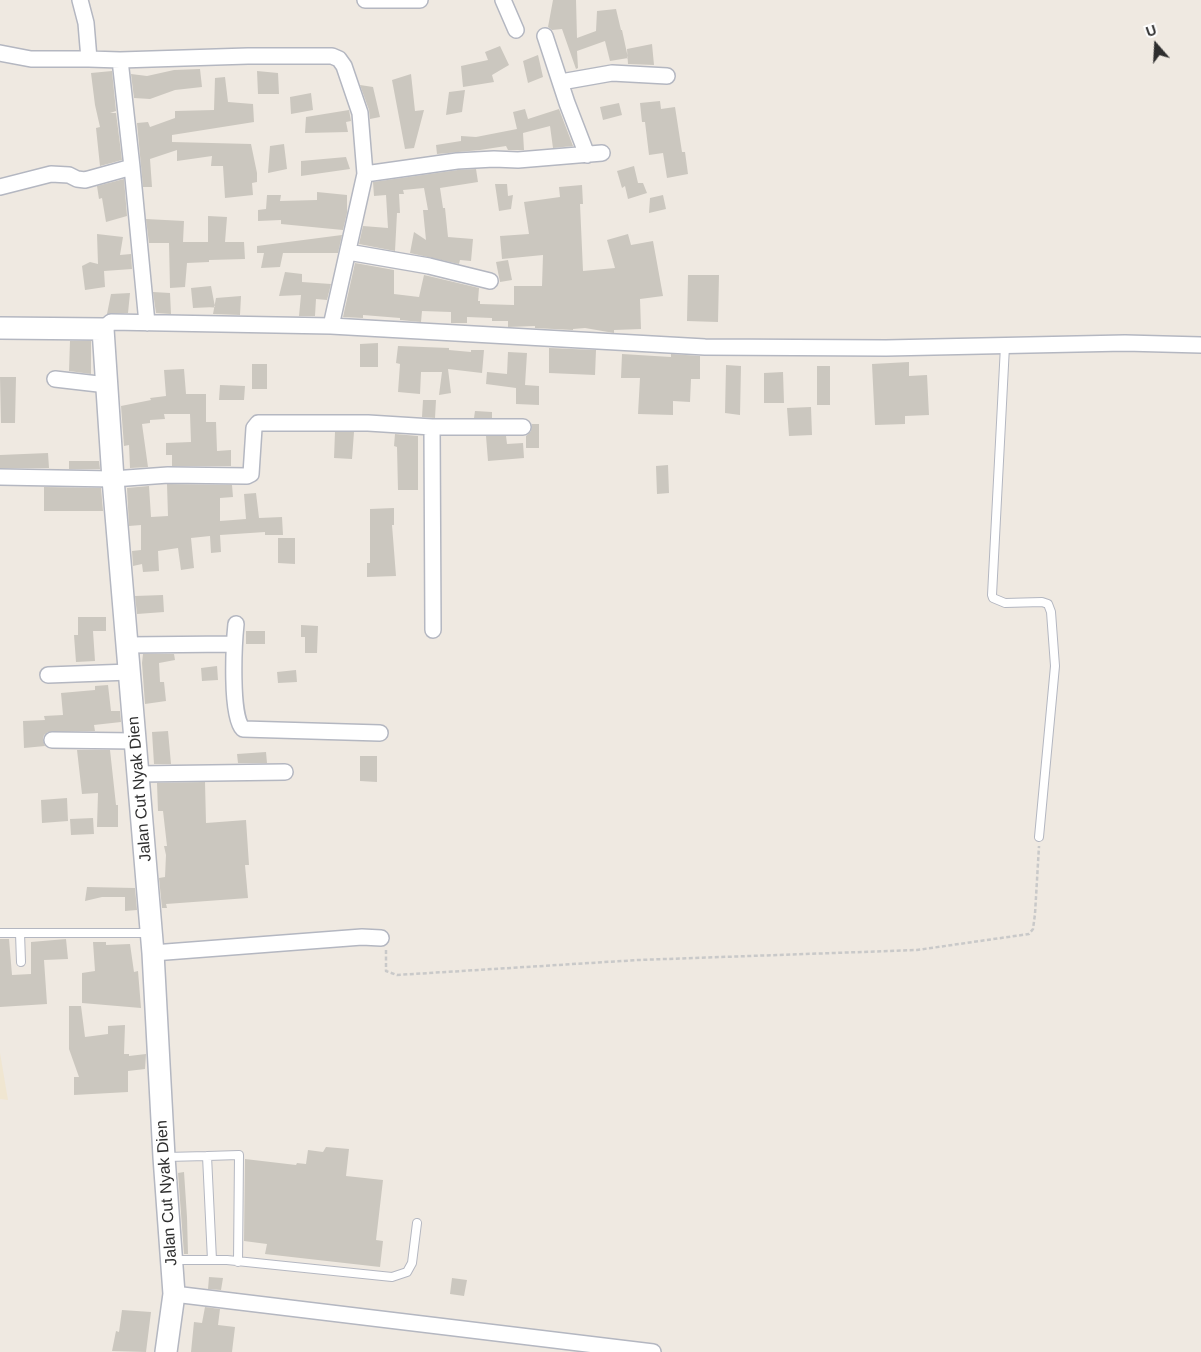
<!DOCTYPE html>
<html>
<head>
<meta charset="utf-8">
<style>
  body { margin:0 }
  #map { position:relative; width:1201px; height:1352px; overflow:hidden; background:#efe9e1; font-family:Helvetica,sans-serif }
  canvas { display:block }
  .north { position:absolute; left:1131px; top:20px; width:50px; height:50px; -webkit-text-stroke:4px #fff; paint-order:stroke; rotate:341deg; font-size:14px; font-weight:700; line-height:20px; text-align:center; color:#2e2e2e }
  .north::after { content:''; display:block; margin:auto; width:18px; height:22px; background:#2e2e2e; clip-path:polygon(50% 0,100% 100%,50% 72%,0 100%) }
</style>
</head>
<body>
<div id="map">
<canvas width="1201" height="1352"></canvas>
<div class="north">U</div>
</div>
<script>
const c = document.querySelector('canvas').getContext('2d');
c.lineJoin = 'round';
function fillPath(path, color) { c.fillStyle = color; c.fill(path, 'evenodd'); }
function strokePath(path, color, width, dash) { c.strokeStyle = color; c.lineWidth = width; c.lineCap = dash ? 'butt' : 'round'; c.setLineDash(dash || []); c.stroke(path); }
function write(font, color, halo, rows, align = 'center') {
  c.font = font + ' Helvetica,sans-serif'; c.lineWidth = 4.5; c.setLineDash([]); c.textBaseline = 'middle'; c.strokeStyle = halo; c.fillStyle = color; for (const [text, x, y, turn = 0] of rows) {
    c.save(); c.translate(x, y); c.rotate((+turn || 0) * Math.PI / 180); c.textAlign = isNaN(turn) ? turn : align; if (halo) c.strokeText(text, 0, 0); c.fillText(text, 0, 0); c.restore();
  }
}
const education = new Path2D(`
  M 0,1053 L 8,1100 L 0,1099 Z`);
const building = new Path2D(`
  M 553,0 L 576,0 L 577,38 L 596,31 L 597,11 L 616,9 L 621,30 L 622,30 L 628,58 L 610,61 L 605,41 L 577,51 L 578,68 L 576,69 L 562,29 L 552,30 L 548,27 Z
  M 652,44 L 654,65 L 628,64 L 627,49 Z
  M 500,46 L 509,65 L 492,75 L 494,82 L 463,87 L 461,66 L 488,60 L 485,52 Z
  M 538,55 L 543,77 L 528,83 L 523,61 Z
  M 200,69 L 202,87 L 175,90 L 150,99 L 134,98 L 131,74 L 147,76 L 174,70 Z
  M 112,71 L 116,111 L 110,113 L 116,113 L 122,160 L 100,166 L 96,128 L 100,127 L 95,105 L 91,73 Z
  M 257,71 L 278,73 L 279,94 L 258,94 Z
  M 411,74 L 415,111 L 424,110 L 414,148 L 405,149 L 392,80 Z
  M 225,77 L 228,102 L 253,104 L 254,122 L 172,135 L 172,142 L 251,144 L 257,173 L 257,182 L 252,183 L 253,195 L 225,198 L 223,166 L 211,166 L 212,156 L 177,161 L 177,150 L 150,159 L 152,187 L 143,187 L 137,123 L 148,122 L 150,127 L 175,118 L 175,111 L 214,110 L 215,78 Z
  M 360,85 L 373,87 L 380,117 L 370,119 L 369,110 Z
  M 465,90 L 462,112 L 446,115 L 449,92 Z
  M 311,93 L 313,110 L 291,114 L 290,97 Z
  M 660,101 L 661,109 L 675,107 L 682,152 L 685,152 L 688,174 L 667,178 L 663,153 L 649,155 L 645,122 L 642,122 L 640,103 Z
  M 619,103 L 622,115 L 603,120 L 600,107 Z
  M 525,109 L 528,119 L 559,109 L 573,146 L 553,148 L 550,126 L 523,133 L 524,150 L 508,150 L 506,146 L 480,150 L 437,154 L 436,145 L 461,141 L 461,136 L 476,137 L 517,129 L 513,112 Z
  M 349,110 L 351,121 L 346,122 L 348,132 L 305,133 L 306,117 Z
  M 284,144 L 287,169 L 268,173 L 270,146 Z
  M 346,157 L 350,169 L 301,176 L 301,161 Z
  M 634,166 L 638,183 L 643,183 L 647,193 L 628,199 L 625,186 L 622,188 L 617,171 Z
  M 476,169 L 478,182 L 440,188 L 443,208 L 445,208 L 448,237 L 473,239 L 471,261 L 460,260 L 459,264 L 410,253 L 414,232 L 426,240 L 423,210 L 428,210 L 424,188 L 403,190 L 404,194 L 399,194 L 400,213 L 397,213 L 395,251 L 359,244 L 363,226 L 388,228 L 386,195 L 374,196 L 373,182 L 458,170 Z
  M 124,179 L 127,216 L 106,222 L 102,198 L 99,199 L 97,186 Z
  M 495,184 L 507,184 L 508,196 L 513,195 L 511,209 L 499,211 Z
  M 582,185 L 583,204 L 580,204 L 583,271 L 615,268 L 607,240 L 628,234 L 631,245 L 653,241 L 663,296 L 640,299 L 641,329 L 614,330 L 614,333 L 585,328 L 573,329 L 573,330 L 535,328 L 535,326 L 508,327 L 508,321 L 492,321 L 492,318 L 467,317 L 467,323 L 451,323 L 451,312 L 422,311 L 421,322 L 400,320 L 400,318 L 363,315 L 363,318 L 343,317 L 355,263 L 394,270 L 394,294 L 419,297 L 424,275 L 479,288 L 478,301 L 480,301 L 480,304 L 514,305 L 514,286 L 542,286 L 543,255 L 502,259 L 500,236 L 529,234 L 524,202 L 560,197 L 559,187 Z
  M 317,192 L 347,195 L 347,213 L 343,230 L 281,224 L 281,220 L 258,221 L 258,210 L 266,209 L 267,195 L 281,195 L 280,201 L 317,200 Z
  M 663,195 L 666,209 L 649,213 L 650,198 Z
  M 208,216 L 227,217 L 225,242 L 244,242 L 245,259 L 209,260 L 209,262 L 187,263 L 185,287 L 170,288 L 169,243 L 149,243 L 146,219 L 184,221 L 183,242 L 208,242 Z
  M 97,234 L 123,237 L 120,255 L 131,254 L 132,269 L 104,271 L 105,287 L 85,290 L 82,266 L 90,262 L 98,264 Z
  M 342,235 L 338,253 L 283,253 L 280,267 L 261,268 L 264,253 L 257,253 L 257,246 Z
  M 508,260 L 512,280 L 500,282 L 496,262 Z
  M 285,272 L 302,274 L 302,282 L 331,284 L 327,300 L 316,299 L 315,316 L 299,316 L 301,295 L 279,296 Z
  M 688,275 L 719,275 L 718,322 L 687,321 Z
  M 211,286 L 215,307 L 193,308 L 191,288 Z
  M 153,292 L 170,293 L 171,314 L 156,313 Z
  M 130,293 L 128,313 L 107,314 L 111,294 Z
  M 241,296 L 240,315 L 213,314 L 216,298 Z
  M 70,341 L 91,341 L 91,374 L 69,371 Z
  M 378,343 L 378,367 L 360,367 L 360,344 Z
  M 398,346 L 449,348 L 449,350 L 471,352 L 471,350 L 484,350 L 482,373 L 448,369 L 451,393 L 439,395 L 442,372 L 421,372 L 420,394 L 398,392 L 400,364 L 396,363 Z
  M 549,348 L 596,350 L 595,375 L 549,373 Z
  M 508,352 L 527,353 L 525,385 L 539,386 L 539,405 L 516,404 L 516,388 L 486,384 L 487,372 L 507,374 Z
  M 622,354 L 671,357 L 671,354 L 700,356 L 700,379 L 691,379 L 690,402 L 673,401 L 673,415 L 638,414 L 640,378 L 621,378 Z
  M 909,362 L 909,376 L 927,375 L 929,415 L 905,416 L 905,424 L 875,425 L 872,364 Z
  M 252,364 L 267,364 L 267,389 L 252,389 Z
  M 726,365 L 741,366 L 740,415 L 725,413 Z
  M 817,366 L 830,366 L 830,405 L 817,405 Z
  M 184,369 L 186,394 L 206,394 L 206,422 L 216,422 L 217,451 L 231,450 L 231,466 L 172,466 L 172,455 L 166,455 L 166,443 L 191,442 L 190,414 L 164,414 L 165,419 L 150,420 L 150,423 L 142,424 L 148,467 L 130,468 L 129,445 L 124,446 L 121,406 L 151,400 L 150,398 L 166,396 L 164,370 Z
  M 783,372 L 784,403 L 764,403 L 764,373 Z
  M 0,377 L 16,377 L 15,423 L 1,423 Z
  M 220,385 L 245,386 L 244,400 L 219,400 Z
  M 423,400 L 436,400 L 435,418 L 422,417 Z
  M 811,407 L 812,435 L 789,436 L 787,408 Z
  M 475,411 L 492,412 L 492,418 L 474,418 Z
  M 532,424 L 539,424 L 539,448 L 526,448 L 526,436 L 531,431 Z
  M 335,432 L 354,432 L 352,459 L 334,458 Z
  M 395,434 L 418,436 L 418,490 L 398,490 L 397,447 L 394,446 Z
  M 486,436 L 506,436 L 507,444 L 523,443 L 524,458 L 488,461 Z
  M 48,453 L 49,468 L 0,468 L 0,455 Z
  M 69,461 L 99,461 L 100,469 L 69,469 Z
  M 668,465 L 669,493 L 657,494 L 656,466 Z
  M 167,484 L 232,485 L 233,497 L 220,498 L 220,521 L 246,519 L 244,494 L 256,493 L 259,518 L 282,517 L 283,535 L 265,535 L 265,532 L 220,535 L 221,552 L 211,553 L 210,536 L 191,538 L 194,568 L 181,570 L 178,548 L 158,551 L 159,571 L 143,572 L 142,564 L 133,566 L 132,551 L 141,550 L 141,525 L 129,526 L 127,488 L 149,486 L 151,517 L 168,516 Z
  M 44,487 L 101,488 L 103,511 L 44,511 Z
  M 394,508 L 394,525 L 392,525 L 396,576 L 367,577 L 367,563 L 370,563 L 370,509 Z
  M 278,538 L 295,538 L 295,564 L 278,563 Z
  M 163,595 L 164,612 L 137,614 L 135,596 Z
  M 78,617 L 106,617 L 106,631 L 93,631 L 95,661 L 76,662 L 74,635 L 78,635 Z
  M 301,625 L 318,626 L 317,653 L 305,653 L 305,637 L 301,637 Z
  M 246,631 L 265,631 L 265,644 L 246,644 Z
  M 143,654 L 174,654 L 175,660 L 159,663 L 160,682 L 164,682 L 166,701 L 145,704 L 142,663 Z
  M 217,666 L 218,680 L 202,681 L 201,668 Z
  M 296,670 L 297,682 L 278,683 L 277,672 Z
  M 108,685 L 111,711 L 120,711 L 121,722 L 94,725 L 95,731 L 48,732 L 44,735 L 43,739 L 45,746 L 24,748 L 23,721 L 45,720 L 44,716 L 63,715 L 61,693 L 95,690 L 95,686 Z
  M 168,731 L 171,764 L 154,764 L 152,732 Z
  M 77,750 L 110,750 L 116,805 L 118,805 L 118,827 L 97,827 L 98,793 L 82,794 Z
  M 266,752 L 267,763 L 238,763 L 237,754 Z
  M 360,756 L 377,756 L 377,782 L 360,781 Z
  M 205,782 L 206,823 L 246,820 L 249,865 L 245,865 L 248,898 L 166,904 L 167,908 L 162,908 L 159,878 L 165,877 L 166,855 L 164,846 L 167,846 L 163,811 L 158,811 L 157,783 Z
  M 67,798 L 68,821 L 42,823 L 41,800 Z
  M 93,818 L 94,834 L 71,835 L 70,819 Z
  M 87,887 L 135,888 L 137,910 L 125,911 L 125,897 L 102,897 L 85,901 Z
  M 0,939 L 9,939 L 12,975 L 31,974 L 31,942 L 66,939 L 68,959 L 44,960 L 47,1004 L 0,1007 Z
  M 93,942 L 106,942 L 106,945 L 130,944 L 134,972 L 138,971 L 141,1008 L 82,1003 L 82,973 L 95,971 Z
  M 69,1006 L 81,1006 L 85,1037 L 108,1034 L 108,1026 L 125,1025 L 124,1054 L 129,1054 L 129,1056 L 146,1054 L 145,1069 L 128,1071 L 128,1092 L 74,1095 L 74,1077 L 79,1077 L 69,1049 Z
  M 326,1147 L 349,1149 L 346,1176 L 383,1180 L 376,1240 L 383,1241 L 380,1267 L 265,1254 L 267,1244 L 244,1241 L 245,1159 L 296,1165 L 297,1163 L 306,1164 L 308,1150 L 323,1152 Z
  M 184,1172 L 187,1217 L 188,1254 L 184,1254 L 178,1173 Z
  M 209,1277 L 223,1278 L 221,1290 L 208,1289 Z
  M 452,1278 L 467,1280 L 464,1296 L 450,1294 Z
  M 205,1307 L 220,1309 L 218,1325 L 235,1327 L 232,1352 L 191,1352 L 194,1322 L 202,1323 Z
  M 122,1310 L 151,1312 L 146,1352 L 112,1351 L 116,1331 L 119,1332 Z`);
const path = new Path2D(`
  M 386,950 L 386,971 L 397,975 L 638,960 L 917,950 L 1029,934 L 1033,929 L 1035,914 L 1039,846`);
const lane = new Path2D(`
  M 1005,346 L 992,595 L 993,598 L 1005,603 L 1042,602 L 1048,604 L 1051,612 L 1055,666 L 1039,837
  M 0,933 L 150,933
  M 20,933 L 21,962
  M 207,1156 L 239,1155 L 238,1262
  M 166,1157 L 207,1156 L 212,1260
  M 173,1260 L 227,1260 L 392,1277 L 407,1272 L 412,1263 L 417,1223`);
const street = new Path2D(`
  M 80,0 L 86,23 L 89,59 L 120,60 L 248,56 L 332,56 L 339,59 L 344,66 L 360,113 L 365,174 L 331,326
  M 365,0 L 420,0
  M 503,0 L 516,30
  M 545,36 L 567,103 L 587,155
  M 0,53 L 31,59 L 89,59
  M 120,60 L 132,167 L 147,323
  M 561,82 L 612,73 L 667,76
  M 365,174 L 457,161 L 494,159 L 518,160 L 602,153
  M 0,187 L 51,174 L 69,175 L 77,179 L 85,180 L 132,167
  M 348,252 L 429,266 L 490,281
  M 103,329 L 111,322 L 331,326 L 705,347 L 886,348 L 1125,343 L 1201,345
  M 55,379 L 107,385
  M 432,427 L 433,630
  M 0,477 L 113,479 L 168,475 L 247,476 L 251,474 L 254,428 L 258,423 L 368,423 L 432,427 L 523,427
  M 236,624 C 234,643 230,716 243,729 L 380,733
  M 127,645 L 234,644
  M 48,675 L 130,672
  M 52,740 L 135,741
  M 138,774 L 285,772
  M 153,953 L 362,937 L 381,938
  M 174,1294 L 653,1352`);
const secondary = new Path2D(`
  M 0,328 L 103,329 L 113,479 L 153,953 L 164,1157 L 174,1294 L 166,1352`);
const streetNames = [
  ["Jalan Cut Nyak Dien",140,789,-95],
  ["Jalan Cut Nyak Dien",167,1193,-94]
];
fillPath(education, '#f0e6d1');
fillPath(building, '#cbc7bf');
strokePath(lane, '#b4b7c1', 10);
strokePath(street, '#b4b7c1', 18);
strokePath(secondary, '#b4b7c1', 24);
strokePath(path, '#c9c9c9', 2.5, [4, 2.5]);
strokePath(lane, '#fff', 8);
strokePath(street, '#fff', 15);
strokePath(secondary, '#fff', 21);
write('16px', '#2e2e2e', '#fff', streetNames);
</script>
</body>
</html>
